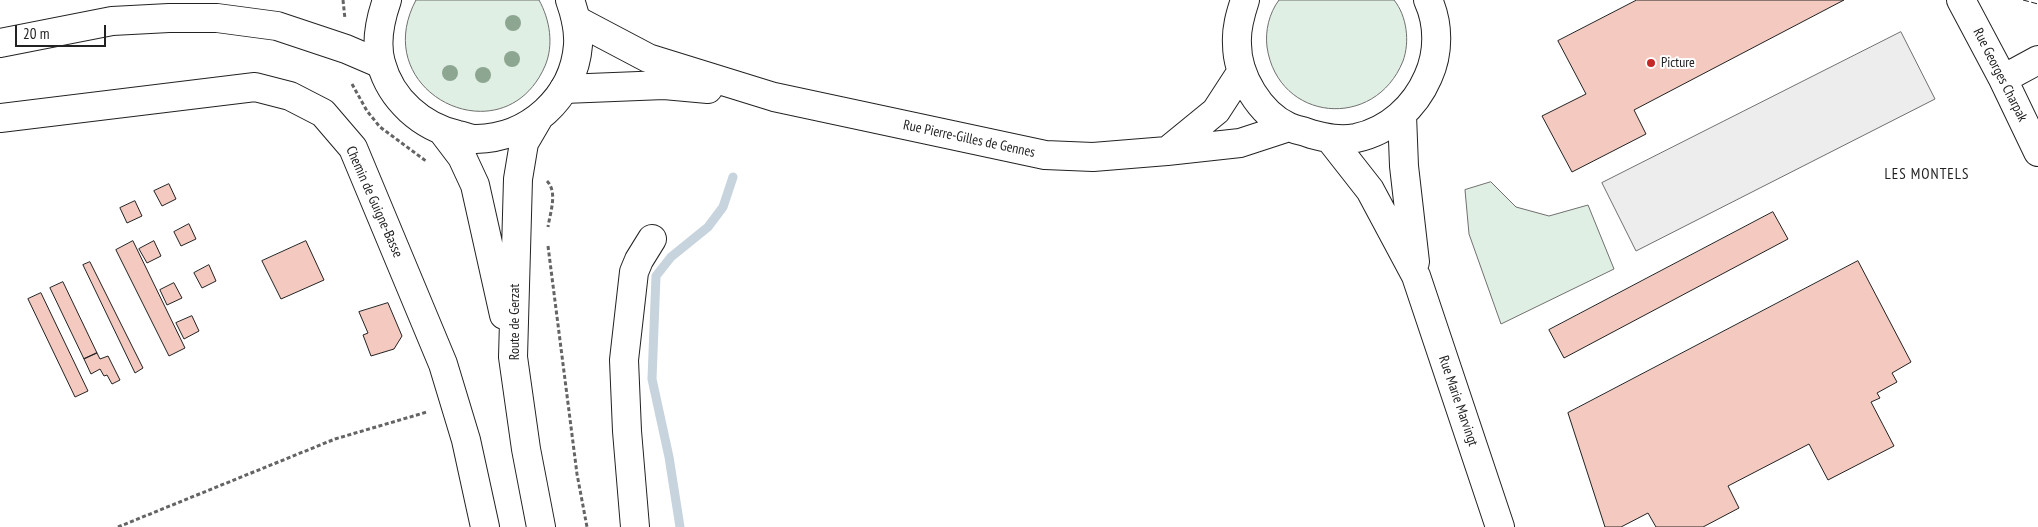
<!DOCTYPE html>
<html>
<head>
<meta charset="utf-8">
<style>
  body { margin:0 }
  #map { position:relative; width:2038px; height:527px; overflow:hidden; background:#fff; font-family:"PT Sans Narrow",sans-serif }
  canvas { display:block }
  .scale { position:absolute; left:15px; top:25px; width:91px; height:22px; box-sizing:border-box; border:2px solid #222; border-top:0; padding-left:6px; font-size:15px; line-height:18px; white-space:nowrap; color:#222; -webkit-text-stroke:4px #fff; paint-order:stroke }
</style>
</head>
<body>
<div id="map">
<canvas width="2038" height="527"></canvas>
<div class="scale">20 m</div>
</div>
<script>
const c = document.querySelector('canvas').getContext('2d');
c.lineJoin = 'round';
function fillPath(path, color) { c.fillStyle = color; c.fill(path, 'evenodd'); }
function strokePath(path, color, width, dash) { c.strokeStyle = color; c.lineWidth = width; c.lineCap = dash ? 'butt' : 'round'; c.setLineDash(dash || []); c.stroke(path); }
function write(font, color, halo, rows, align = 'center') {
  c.font = font + ' "PT Sans Narrow",sans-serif'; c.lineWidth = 4; c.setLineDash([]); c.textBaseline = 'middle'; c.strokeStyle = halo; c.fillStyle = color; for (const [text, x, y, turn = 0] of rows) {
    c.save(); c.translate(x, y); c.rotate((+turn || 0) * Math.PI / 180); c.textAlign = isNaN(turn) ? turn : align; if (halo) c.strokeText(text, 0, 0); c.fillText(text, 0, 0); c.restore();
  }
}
const green = new Path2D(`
  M 416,0 L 539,0 C 550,20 554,45 545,66 C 504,160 366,93 416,0 Z
  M 1279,0 L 1394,0 C 1407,16 1410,42 1403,61 C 1375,131 1278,122 1267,47 C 1265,31 1269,13 1279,0 Z
  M 1491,182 L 1516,207 L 1549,216 L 1588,205 L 1614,269 L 1501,324 L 1469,234 L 1465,190 Z`);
const parking = new Path2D(`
  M 1901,32 L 1935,99 L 1636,251 L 1602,183 Z`);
const stream = new Path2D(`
  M 680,527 L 669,457 L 652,379 L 656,276 L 671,257 L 708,227 L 723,207 L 733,177`);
const building = new Path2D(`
  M 1637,0 L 1844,0 L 1634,110 L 1646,134 L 1572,172 L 1542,116 L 1586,94 L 1558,41 Z
  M 169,184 L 176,199 L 162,206 L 154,191 Z
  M 135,201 L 142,216 L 127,223 L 120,208 Z
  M 1773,212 L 1788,239 L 1564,358 L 1549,330 Z
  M 189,224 L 196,239 L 181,246 L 174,232 Z
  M 133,241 L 185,348 L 169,356 L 116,250 Z
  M 154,241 L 161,256 L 147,263 L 139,249 Z
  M 306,241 L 324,280 L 281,299 L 262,261 Z
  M 1858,261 L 1911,362 L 1892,373 L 1897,382 L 1877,393 L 1880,398 L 1871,402 L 1894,446 L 1828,480 L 1809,444 L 1728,486 L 1739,508 L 1703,527 L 1656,527 L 1648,513 L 1621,527 L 1605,527 L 1568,413 Z
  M 90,262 L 143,368 L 135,373 L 83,265 Z
  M 209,265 L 216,281 L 202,288 L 194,273 Z
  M 63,282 L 97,353 L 84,359 L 50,288 Z
  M 174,283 L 182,298 L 167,305 L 160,290 Z
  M 41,293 L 88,391 L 75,397 L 28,299 Z
  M 388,303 L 402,336 L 394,349 L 371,356 L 363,335 L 368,333 L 359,312 Z
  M 192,316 L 199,331 L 184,339 L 176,323 Z
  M 97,353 L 100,359 L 108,356 L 120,380 L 112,384 L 107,375 L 104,376 L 100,369 L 91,374 L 84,359 Z`);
const path = new Path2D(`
  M 343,0 L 345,19
  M 352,84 L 367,111 L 380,127 L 426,161
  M 547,181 C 558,192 550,213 548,227
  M 548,246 L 577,474 L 587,527
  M 118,527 L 335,439 L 427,412`);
const minor = new Path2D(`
  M 1245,0 C 1240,15 1236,29 1237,44 C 1237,76 1260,114 1289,127 C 1296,130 1304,131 1311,134 C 1326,138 1340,141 1356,138 C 1389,131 1415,107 1428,77 C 1439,53 1439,24 1428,0
  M 1961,0 L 2003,79 L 2038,152
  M 576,20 L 648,58 L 774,97 L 1045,155 L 1093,157 L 1167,151 L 1240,143 L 1289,127
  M 2003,79 L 2038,60
  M 564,89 L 664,85 L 708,89
  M 1402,115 L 1404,166 L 1415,262
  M 0,118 L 255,87 L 290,96 L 323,113 L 353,148 L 443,364 L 466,440 L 485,527
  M 1330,139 L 1370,190 L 1416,276 L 1500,527
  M 1167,151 L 1216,111 L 1242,71
  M 635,527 L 627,431 L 624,360 L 634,272 L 639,260 L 652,239`);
const major = new Path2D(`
  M 387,0 C 380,20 375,42 381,63 C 391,100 422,127 458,135 C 464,136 470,139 476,139 C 529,138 574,98 578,45 C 579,29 575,14 570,0
  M 538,119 L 524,143 L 518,179 L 513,357 L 526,449 L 541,527
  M 443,132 L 462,157 L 475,185 L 504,315`);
const highway = new Path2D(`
  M 0,43 L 112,21 L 169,18 L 217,18 L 277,26 L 346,49 L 381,64`);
const fence = new Path2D(`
  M 2023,0 L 2038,4`);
const trees = [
  [513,23],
  [512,59],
  [450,73],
  [483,75]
];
const markers = [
  [1651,63,5,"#c62828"]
];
const poiNames = [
  ["Picture",1661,63]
];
const streetNames = [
  ["Rue Georges Charpak",2000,75,63],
  ["Rue Pierre-Gilles de Gennes",969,139,12],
  ["Chemin de Guigne-Basse",374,202,66],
  ["Route de Gerzat",515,322,-90],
  ["Rue Marie Marvingt",1458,401,71]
];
const neighbourhoodNames = [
  ["LES MONTELS",1927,175]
];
fillPath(green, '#e0efe3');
strokePath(green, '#6f6f6f', 1);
fillPath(parking, '#ededed');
strokePath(parking, '#6f6f6f', 1);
strokePath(stream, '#c7d3dd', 9);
fillPath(building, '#f3c9c0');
strokePath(building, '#222', 1);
strokePath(minor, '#222', 30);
strokePath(major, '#222', 30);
strokePath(highway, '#222', 30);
strokePath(path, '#646464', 3, [4, 2.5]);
strokePath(minor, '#fff', 28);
strokePath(major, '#fff', 28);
strokePath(highway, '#fff', 28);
strokePath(fence, '#222', 1, [6, 2.5]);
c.fillStyle = '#8da692';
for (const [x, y] of trees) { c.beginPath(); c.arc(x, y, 8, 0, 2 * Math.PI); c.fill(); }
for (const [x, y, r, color] of markers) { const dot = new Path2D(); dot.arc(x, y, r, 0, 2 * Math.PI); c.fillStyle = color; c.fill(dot); strokePath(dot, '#fff', 2); }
write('14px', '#222', '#fff', poiNames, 'left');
write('14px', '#222', '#fff', streetNames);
c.letterSpacing = '1px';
write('15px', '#222', '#fff', neighbourhoodNames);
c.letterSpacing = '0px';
</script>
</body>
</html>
